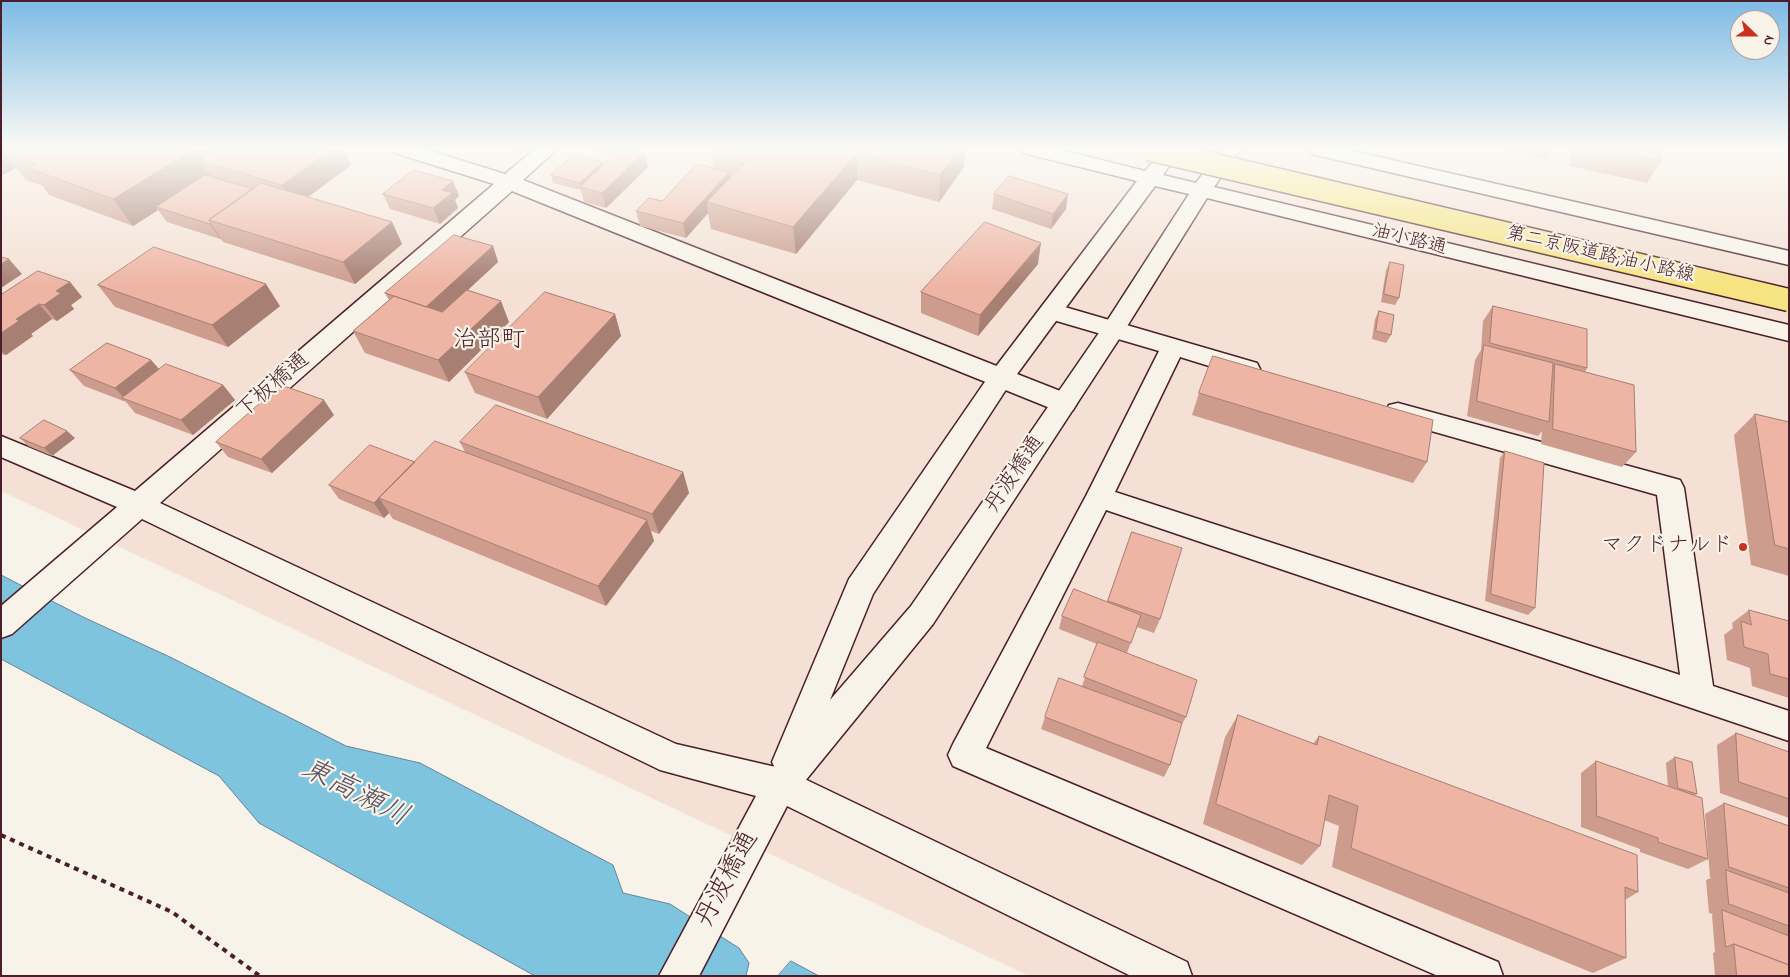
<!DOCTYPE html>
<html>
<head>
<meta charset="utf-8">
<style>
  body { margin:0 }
  #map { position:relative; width:1790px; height:977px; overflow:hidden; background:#f7f3e8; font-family:"Indie Flower",sans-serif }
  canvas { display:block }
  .frame { position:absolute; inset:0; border:2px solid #4a1f2b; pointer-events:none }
  .north { position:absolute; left:1730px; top:10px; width:50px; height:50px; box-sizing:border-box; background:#f7f3e8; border:1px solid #b29e9c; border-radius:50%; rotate:112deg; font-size:14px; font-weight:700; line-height:20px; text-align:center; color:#4a1f2b }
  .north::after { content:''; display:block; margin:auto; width:18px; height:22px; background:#c8321e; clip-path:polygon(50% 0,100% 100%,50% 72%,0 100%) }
</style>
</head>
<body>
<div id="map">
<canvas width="1790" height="977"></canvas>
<div class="frame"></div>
<div class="north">N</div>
</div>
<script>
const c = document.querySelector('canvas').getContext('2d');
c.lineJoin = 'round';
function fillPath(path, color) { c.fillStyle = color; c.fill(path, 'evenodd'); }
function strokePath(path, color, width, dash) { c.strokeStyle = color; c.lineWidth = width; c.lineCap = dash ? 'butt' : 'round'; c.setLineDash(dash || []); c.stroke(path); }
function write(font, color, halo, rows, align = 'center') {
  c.font = font + ' "Indie Flower","Klee One",sans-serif'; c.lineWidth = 4.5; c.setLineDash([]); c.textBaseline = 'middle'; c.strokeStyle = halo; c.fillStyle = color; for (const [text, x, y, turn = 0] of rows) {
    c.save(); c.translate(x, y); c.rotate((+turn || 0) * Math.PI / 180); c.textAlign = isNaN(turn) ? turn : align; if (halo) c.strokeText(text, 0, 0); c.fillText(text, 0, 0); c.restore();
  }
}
const built = new Path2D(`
  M 1,149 L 1789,149 L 1789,976 L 1029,976 L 1,491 Z`);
const water = new Path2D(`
  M 1,575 L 83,617 L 170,657 L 346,746 L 420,763 L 613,865 L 623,893 L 670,904 L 739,948 L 749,963 L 746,976 L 535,976 L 259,823 L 219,776 L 1,659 Z
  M 791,961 L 819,976 L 778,976 Z`);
const path = new Path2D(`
  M 1,835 L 172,912 L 260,976`);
const street = new Path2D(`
  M 392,149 L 424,149 L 505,174 L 535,149 L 557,149 L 523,180 L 1073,396 L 1077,403 L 1073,410 L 1064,412 L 1055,410 L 512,191 L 160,503 L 676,744 L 780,768 L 792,773 L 1187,962 L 1192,976 L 1131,976 L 787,806 L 699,976 L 659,976 L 756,796 L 660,770 L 142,519 L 12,634 L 1,638 L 1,606 L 117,507 L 1,457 L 1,436 L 135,491 L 494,184 L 395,153 Z
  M 1051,303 L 1257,363 L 1260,369 L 1257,375 L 1248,378 L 1180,357 L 1115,492 L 1680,675 L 1657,495 L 1389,419 L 1385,412 L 1389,405 L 1398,403 L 1680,480 L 1684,488 L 1713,686 L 1789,711 L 1789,741 L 1106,510 L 986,748 L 1498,962 L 1503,976 L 1438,976 L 953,766 L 948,755 L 953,744 L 1086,496 L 1159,351 L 1043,317 L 1039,311 L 1043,305 Z`);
const secondary = new Path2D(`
  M 1020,149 L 1057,149 L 1145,171 C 1152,162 1155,159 1166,162 L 1169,166 L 1163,175 L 1196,183 L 1221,149 L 1241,149 L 1214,187 L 1789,325 L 1789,341 L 1207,198 L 1121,336 L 933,624 L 792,797 L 780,802 L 768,797 L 763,785 L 768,773 L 774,766 L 772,762 L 849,579 L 991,373 L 1137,181 L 1023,153 ZM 1155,186 L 1189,194 L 1105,324 L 911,606 L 830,700 L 873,594 L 1009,385 Z
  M 1306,149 L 1344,149 L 1789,251 L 1789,265 L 1316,155 L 1309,153 Z`);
const highwayBridge = new Path2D(`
  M 1148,149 L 1789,300`);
const wall = new Path2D(`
  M 1,149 L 344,149 L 351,165 L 307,197 L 392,222 L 402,244 L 355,284 L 223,242 L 221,239 L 220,239 L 167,222 L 158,210 L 133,226 L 49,195 L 43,186 L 26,180 Z
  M 506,149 L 525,149 L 521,154 Z
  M 586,149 L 636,149 L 644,152 L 648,167 L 606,208 L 584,202 L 581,190 L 553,183 L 551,175 L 603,165 L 612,156 Z
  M 718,149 L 965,149 L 964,167 L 939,202 L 857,180 L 796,254 L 711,229 L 708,213 L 686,238 L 640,226 L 636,211 L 662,201 L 714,168 L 712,155 Z
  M 1496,149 L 1553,149 L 1547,160 Z
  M 1570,149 L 1660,149 L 1661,161 L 1647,183 L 1570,166 Z
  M 453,181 L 459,196 L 455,200 L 458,208 L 440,224 L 390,209 L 383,194 Z
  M 994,194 L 1066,209 L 1051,229 L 992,209 Z
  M 493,246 L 498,262 L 468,290 L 509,322 L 449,382 L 365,353 L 353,331 L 389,300 L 385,293 Z
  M 1390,262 L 1399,298 L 1395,305 L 1381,302 L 1386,270 Z
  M 1038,264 L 978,336 L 921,313 L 921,292 Z
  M 70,282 L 82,297 L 71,305 L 74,309 L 57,321 L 52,319 L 31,334 L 33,336 L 6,355 L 1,354 L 1,295 Z
  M 98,285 L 280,306 L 228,347 L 115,307 Z
  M 1493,306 L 1587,368 L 1585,372 L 1636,452 L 1622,467 L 1541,444 L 1542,431 L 1538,436 L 1467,416 L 1475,360 L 1481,350 L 1483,321 Z
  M 1379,311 L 1391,335 L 1386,343 L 1372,339 L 1375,319 Z
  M 615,314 L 621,336 L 547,419 L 475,393 L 465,372 Z
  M 151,360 L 159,369 L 223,385 L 235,400 L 193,435 L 135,413 L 126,402 L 84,386 L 70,370 Z
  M 1199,393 L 1427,462 L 1413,483 L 1192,415 Z
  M 1755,414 L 1789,422 L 1789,576 L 1751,565 L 1734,435 Z
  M 334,415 L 272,473 L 228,457 L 216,442 Z
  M 20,438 L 75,438 L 52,456 L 28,446 Z
  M 460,442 L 683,472 L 689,493 L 659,534 L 651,531 L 654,541 L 606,606 L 393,519 L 389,513 L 384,518 L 339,499 L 329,485 L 415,462 L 465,452 Z
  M 1505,451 L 1535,608 L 1528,615 L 1485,601 L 1500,458 Z
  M 1132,532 L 1160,619 L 1154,633 L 1137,627 L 1127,653 L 1186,717 L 1181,726 L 1170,765 L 1164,777 L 1041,729 L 1045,717 L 1082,686 L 1097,644 L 1059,629 L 1062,616 L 1107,602 Z
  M 1749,610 L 1789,621 L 1789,698 L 1752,686 L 1750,668 L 1727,660 L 1724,635 L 1733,628 L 1732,623 Z
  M 1238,715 L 1313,744 L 1319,736 L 1638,892 L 1625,900 L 1626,958 L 1593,973 L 1332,867 L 1339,826 L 1324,820 L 1320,846 L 1302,865 L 1203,824 L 1225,737 Z
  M 1736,733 L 1789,752 L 1789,818 L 1720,793 L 1717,745 Z
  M 1675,757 L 1697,794 L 1694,795 L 1708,859 L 1688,869 L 1640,852 L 1640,849 L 1581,827 L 1581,773 L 1596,761 L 1668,787 L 1666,763 Z
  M 1724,803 L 1789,826 L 1789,976 L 1715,976 L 1713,953 L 1715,952 L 1712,915 L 1713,914 L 1709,913 L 1706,880 L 1711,878 L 1710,877 L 1705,814 Z`);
const shadedWall = new Path2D(`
  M 1,149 L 42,149 L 4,153 L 16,168 L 1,176 Z
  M 195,149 L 254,149 L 201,161 L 211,177 L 156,207 L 158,210 L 133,226 L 113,199 Z
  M 332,149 L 344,149 L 351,165 L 295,207 L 282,185 Z
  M 519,149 L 525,149 L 521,154 Z
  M 959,149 L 965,149 L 964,167 L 939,202 L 940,175 Z
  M 644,152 L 648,167 L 606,208 L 602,193 Z
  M 857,153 L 857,180 L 796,254 L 793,227 Z
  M 603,162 L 605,170 L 581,187 L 580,183 Z
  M 729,172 L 731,187 L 707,202 L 708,213 L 686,238 L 683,223 Z
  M 453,181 L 459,196 L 455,200 L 458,208 L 440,224 L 433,208 L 442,190 Z
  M 1068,194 L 1066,209 L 1051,229 L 1053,214 Z
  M 392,222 L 402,244 L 355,284 L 343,262 Z
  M 211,223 L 221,239 L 220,239 L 210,224 Z
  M 1041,243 L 1038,264 L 978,336 L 980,315 Z
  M 493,246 L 498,262 L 433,322 L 426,307 Z
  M 9,259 L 22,274 L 1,288 L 1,264 Z
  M 70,282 L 82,297 L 71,305 L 74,309 L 57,321 L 44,305 L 56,291 Z
  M 266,284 L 280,306 L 228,347 L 212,325 Z
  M 501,301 L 509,322 L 449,382 L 438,360 Z
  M 39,304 L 52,319 L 31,334 L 33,336 L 6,355 L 1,351 L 1,333 L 16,319 Z
  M 615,314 L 621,336 L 547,419 L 538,397 Z
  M 151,360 L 164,375 L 124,398 L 115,388 Z
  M 223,385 L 235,400 L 193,435 L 181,420 Z
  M 324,400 L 334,415 L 272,473 L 261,459 Z
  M 67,431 L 75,438 L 52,456 L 44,448 Z
  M 683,472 L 689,493 L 659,534 L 652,514 Z
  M 379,498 L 389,513 L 384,518 L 374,503 Z
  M 647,520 L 654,541 L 606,606 L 598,586 Z`);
const building = new Path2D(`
  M 10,149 L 195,149 L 113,199 L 28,168 L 35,164 L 4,153 Z
  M 218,149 L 332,149 L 282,185 L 201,161 Z
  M 620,149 L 636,149 L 644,152 L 602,193 L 580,187 Z
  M 718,149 L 757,149 L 744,163 L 712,155 Z
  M 758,149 L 959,149 L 940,175 L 857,153 L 793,227 L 707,202 Z
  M 1605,149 L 1660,149 L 1661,161 Z
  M 574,155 L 603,162 L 580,183 L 551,175 Z
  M 697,164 L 729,172 L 683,223 L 636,211 L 649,198 L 662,201 Z
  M 414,170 L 453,181 L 442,190 L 452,193 L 433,208 L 383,194 Z
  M 205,175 L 253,189 L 209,220 L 211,223 L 210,224 L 156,207 Z
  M 1009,176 L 1068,194 L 1053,214 L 994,194 Z
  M 261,183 L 392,222 L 343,262 L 209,220 Z
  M 985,222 L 1041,243 L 980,315 L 921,292 Z
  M 454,235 L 493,246 L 426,307 L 385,293 Z
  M 154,247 L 266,284 L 212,325 L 98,285 Z
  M 1,257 L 9,259 L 1,264 Z
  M 1390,262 L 1404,265 L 1399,298 L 1384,294 Z
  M 38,271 L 70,282 L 56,291 L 61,293 L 44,305 L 39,304 L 16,319 L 19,321 L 1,333 L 1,295 Z
  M 467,290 L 501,301 L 438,360 L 353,331 L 394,296 L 442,312 Z
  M 545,292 L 615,314 L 538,397 L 465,372 Z
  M 1493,306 L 1587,329 L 1587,368 L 1490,343 Z
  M 1379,311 L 1394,315 L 1391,335 L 1376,331 Z
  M 107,343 L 151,360 L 115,388 L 70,370 Z
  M 1484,345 L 1553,363 L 1549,422 L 1477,401 Z
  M 1213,356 L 1433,420 L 1427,462 L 1199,393 Z
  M 166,364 L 223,385 L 181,420 L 122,398 Z
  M 1555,364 L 1634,385 L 1636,452 L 1553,429 Z
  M 281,385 L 324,400 L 261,459 L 216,442 Z
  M 496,405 L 683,472 L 652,514 L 460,442 Z
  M 1755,414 L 1789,422 L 1789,549 L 1775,545 Z
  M 44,420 L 67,431 L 44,448 L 20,438 Z
  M 435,441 L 647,520 L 598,586 L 379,498 Z
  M 370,445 L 415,462 L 374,503 L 329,485 Z
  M 1505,451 L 1544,463 L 1535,608 L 1491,594 Z
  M 1132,532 L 1182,548 L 1160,619 L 1108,601 Z
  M 1074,589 L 1141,615 L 1131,643 L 1062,616 Z
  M 1749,610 L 1789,621 L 1789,679 L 1770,674 L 1768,654 L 1744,647 L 1741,621 L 1751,625 Z
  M 1098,642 L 1197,680 L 1186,717 L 1084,677 Z
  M 1059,678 L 1182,723 L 1170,765 L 1045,717 Z
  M 1238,715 L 1317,745 L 1319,736 L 1637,855 L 1638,892 L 1625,887 L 1626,958 L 1351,848 L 1358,806 L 1329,795 L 1320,846 L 1216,804 Z
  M 1736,733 L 1789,752 L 1789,799 L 1739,782 Z
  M 1675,757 L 1692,762 L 1697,794 L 1678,788 Z
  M 1596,761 L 1702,798 L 1708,859 L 1658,842 L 1658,838 L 1597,816 Z
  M 1724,803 L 1789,826 L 1789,888 L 1729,867 Z
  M 1726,870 L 1789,893 L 1789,926 L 1729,904 Z
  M 1722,910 L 1789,936 L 1789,965 L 1734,944 L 1726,947 Z
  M 1734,944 L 1789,965 L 1789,976 L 1737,976 Z`);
const markers = [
  [1743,547,5,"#c8321e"]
];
const farStreetnames = [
  ["油小路通",1409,241,14],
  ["第二京阪道路;油小路線",1600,256,13]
];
const streetNames = [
  ["下板橋通",274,387,-41],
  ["丹波橋通",1016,475,-56]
];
const poiNames = [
  ["マクドナルド",1733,547]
];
const neighbourhoodNames = [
  ["治部町",489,342]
];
const nearStreetnames = [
  ["丹波橋通",729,880,-62]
];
const nearWaternames = [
  ["東高瀬川",354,795,27]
];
fillPath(built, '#f4e0d4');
fillPath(water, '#7ec4df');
strokePath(water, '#698297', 1);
strokePath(street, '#4a1f2b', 3);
strokePath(secondary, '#4a1f2b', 3);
strokePath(path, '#4a1f2b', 4, [5, 5]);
fillPath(street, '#f7f3e8');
fillPath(secondary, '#f7f3e8');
strokePath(highwayBridge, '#4a1f2b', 25, []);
strokePath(highwayBridge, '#f6e381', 22);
fillPath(wall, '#cd9c8d');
fillPath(shadedWall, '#a77f73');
fillPath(building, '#eeb5a4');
strokePath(building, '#a77f73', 1);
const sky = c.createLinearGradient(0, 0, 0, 286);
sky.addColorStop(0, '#7dbae4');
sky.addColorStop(0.52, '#fbfaf5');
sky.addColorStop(1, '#fbfaf500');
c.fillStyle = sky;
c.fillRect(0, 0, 1790, 286);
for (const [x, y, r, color] of markers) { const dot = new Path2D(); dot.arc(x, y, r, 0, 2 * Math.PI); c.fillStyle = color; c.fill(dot); strokePath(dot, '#f7f3e8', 2); }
write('19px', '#4a1f2b', '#f7f3e8', farStreetnames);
write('22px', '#4a1f2b', '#f7f3e8', streetNames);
write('22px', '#4a1f2b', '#f7f3e8', poiNames, 'right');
write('24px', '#4a1f2b', '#f7f3e8', neighbourhoodNames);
write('26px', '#4a1f2b', '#f7f3e8', nearStreetnames);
write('italic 29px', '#5a5161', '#f7f3e8', nearWaternames);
</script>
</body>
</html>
